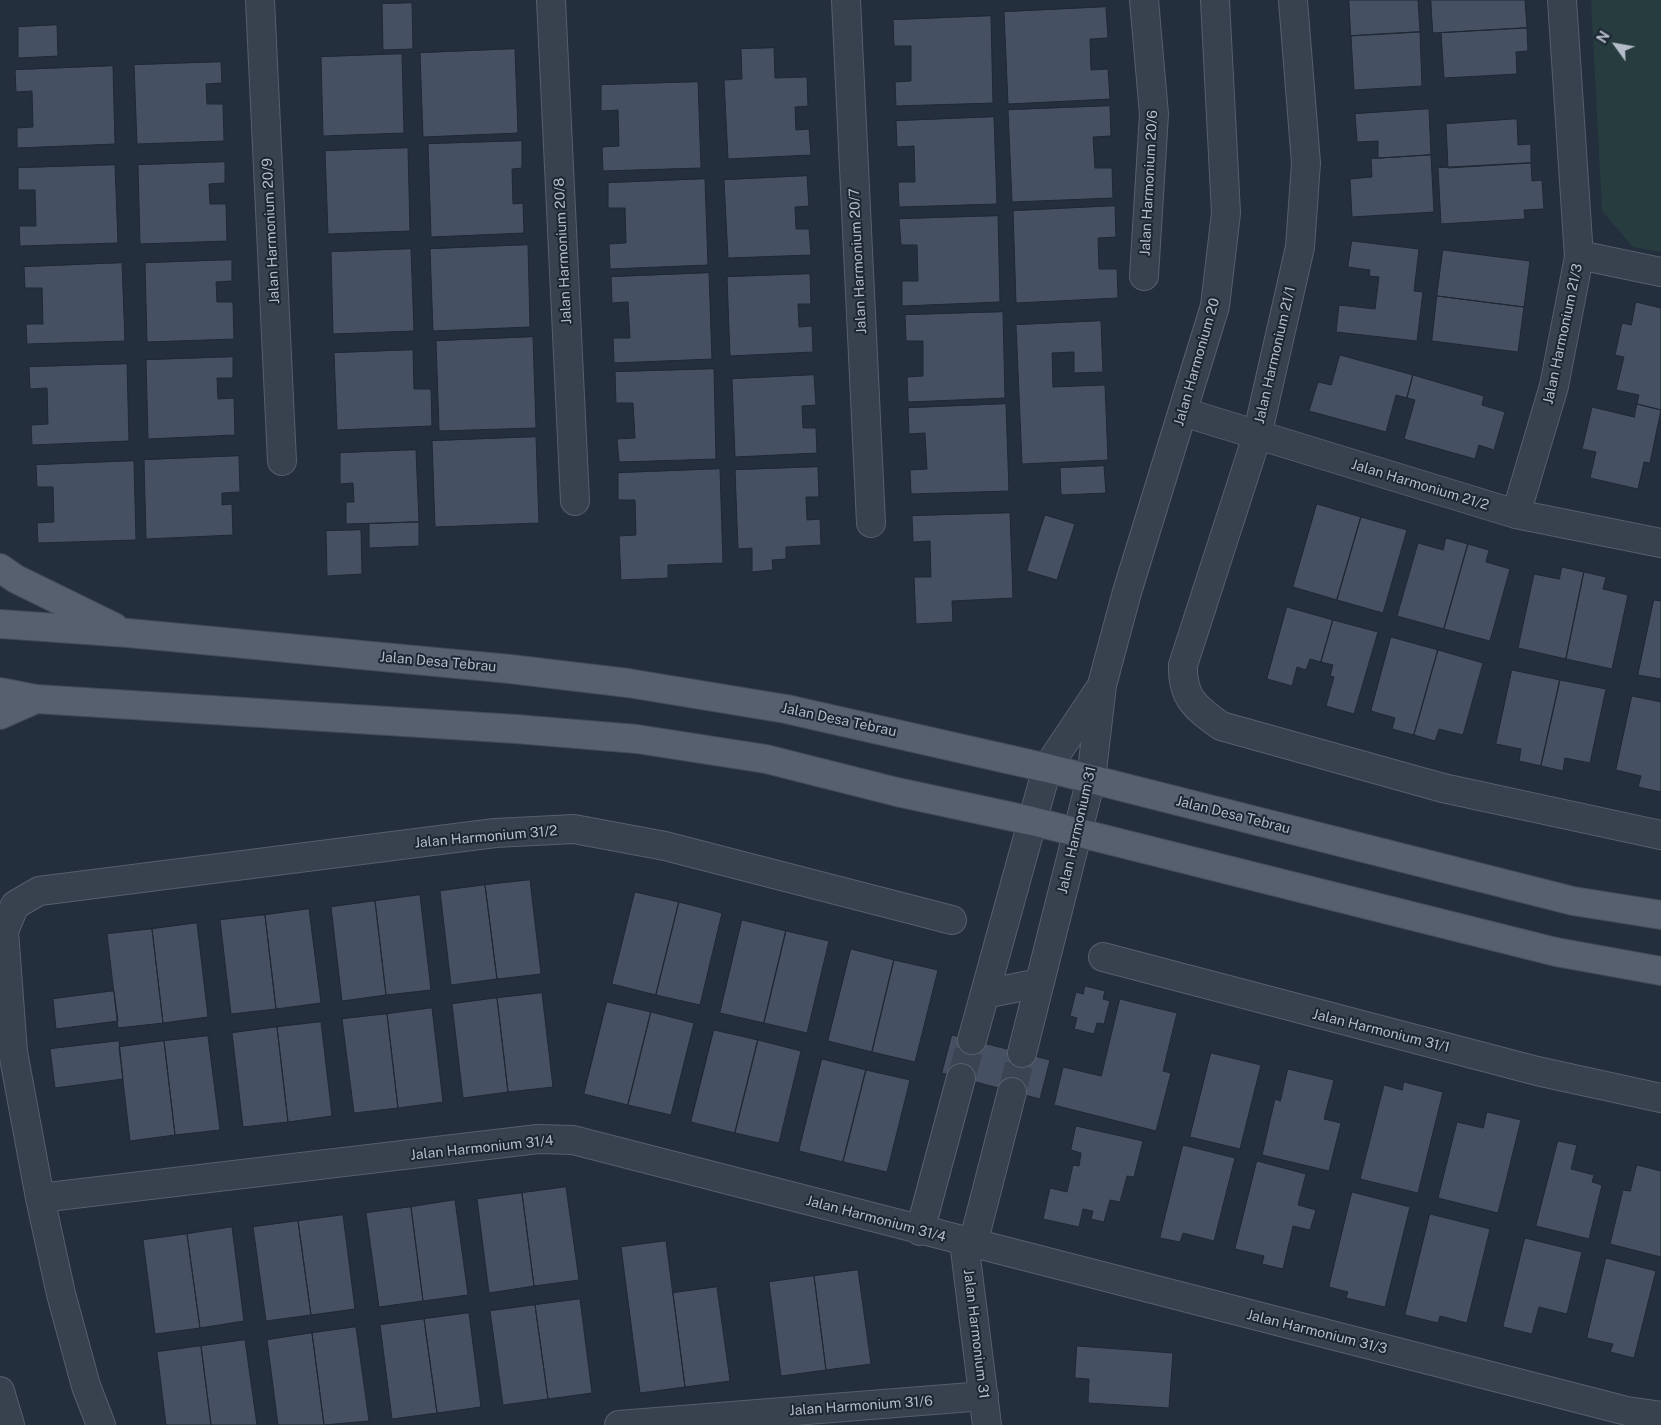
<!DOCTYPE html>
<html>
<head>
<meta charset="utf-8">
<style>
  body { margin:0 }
  #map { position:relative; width:1661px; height:1425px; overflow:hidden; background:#242f3e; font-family:"Public Sans",sans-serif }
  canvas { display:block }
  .north { position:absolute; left:1591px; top:20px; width:50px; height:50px; -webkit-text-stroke:4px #1d2633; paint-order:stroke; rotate:302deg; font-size:14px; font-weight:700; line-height:20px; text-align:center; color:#b4bcc9 }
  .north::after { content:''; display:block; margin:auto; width:18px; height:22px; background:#b4bcc9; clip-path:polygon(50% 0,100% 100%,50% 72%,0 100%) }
</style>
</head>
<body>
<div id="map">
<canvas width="1661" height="1425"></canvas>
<div class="north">N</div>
</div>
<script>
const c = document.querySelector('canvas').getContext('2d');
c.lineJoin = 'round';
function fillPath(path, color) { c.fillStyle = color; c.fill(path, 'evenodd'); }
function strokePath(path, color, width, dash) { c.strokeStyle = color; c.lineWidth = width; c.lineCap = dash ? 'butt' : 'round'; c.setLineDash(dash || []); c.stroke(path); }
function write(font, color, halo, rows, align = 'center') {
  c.font = font + ' "Public Sans",sans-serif'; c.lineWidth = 4; c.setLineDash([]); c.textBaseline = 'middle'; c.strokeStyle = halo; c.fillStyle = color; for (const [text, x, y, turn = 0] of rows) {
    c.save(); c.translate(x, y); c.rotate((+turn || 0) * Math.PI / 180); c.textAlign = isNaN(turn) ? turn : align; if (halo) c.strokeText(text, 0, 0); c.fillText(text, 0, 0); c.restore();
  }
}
const green = new Path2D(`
  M 1591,0 L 1661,0 L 1661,252 L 1633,247 L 1602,211 Z`);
const building = new Path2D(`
  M 1349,0 L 1418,0 L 1420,32 L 1351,36 Z
  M 1431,0 L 1525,0 L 1527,28 L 1433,33 Z
  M 412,3 L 413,49 L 383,50 L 382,4 Z
  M 1106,7 L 1108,38 L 1090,39 L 1091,70 L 1108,69 L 1110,99 L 1008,104 L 1004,12 Z
  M 991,16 L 993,103 L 896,106 L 895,82 L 911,81 L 911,46 L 894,46 L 893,20 Z
  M 57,25 L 58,56 L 18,58 L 18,27 Z
  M 1527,28 L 1528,51 L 1516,52 L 1517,74 L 1444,78 L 1441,33 Z
  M 1420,32 L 1422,86 L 1354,90 L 1351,36 Z
  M 774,48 L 775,78 L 807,77 L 808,106 L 795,107 L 796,130 L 809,129 L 811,155 L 728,159 L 724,80 L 742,79 L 741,49 Z
  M 515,49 L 518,133 L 423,137 L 420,53 Z
  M 402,54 L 404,133 L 323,136 L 321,57 Z
  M 221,62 L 222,83 L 206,84 L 207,104 L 223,104 L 224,141 L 137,144 L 134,65 Z
  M 113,66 L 115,144 L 17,148 L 17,128 L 33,127 L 32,91 L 16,92 L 15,70 Z
  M 698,82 L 701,168 L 603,171 L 602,147 L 619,146 L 618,110 L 601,111 L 601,85 Z
  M 1110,106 L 1111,136 L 1093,137 L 1095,168 L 1112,168 L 1113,198 L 1012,202 L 1008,110 Z
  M 1429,109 L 1431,155 L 1378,158 L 1378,141 L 1357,142 L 1355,114 Z
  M 994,117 L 997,204 L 899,207 L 898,182 L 915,182 L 914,146 L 897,147 L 896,121 Z
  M 1517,119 L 1518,145 L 1531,144 L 1531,163 L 1448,168 L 1446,124 Z
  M 522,141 L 522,168 L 512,169 L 513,204 L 523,203 L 524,233 L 431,237 L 428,144 Z
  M 408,148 L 410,231 L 328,234 L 325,151 Z
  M 1431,155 L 1434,212 L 1352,217 L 1350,179 L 1372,177 L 1371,159 Z
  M 225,162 L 225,183 L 209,184 L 210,204 L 226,204 L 227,241 L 140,244 L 138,165 Z
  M 1531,163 L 1532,181 L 1542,180 L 1544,209 L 1524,210 L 1525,219 L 1441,224 L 1438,168 Z
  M 115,165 L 118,243 L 20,246 L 19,226 L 36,226 L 35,190 L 18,190 L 18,168 Z
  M 807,176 L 809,206 L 795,207 L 796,229 L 809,229 L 811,255 L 728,258 L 724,180 Z
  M 705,179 L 708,265 L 610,269 L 609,244 L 626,243 L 625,208 L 608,208 L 608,183 Z
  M 1115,206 L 1116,237 L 1098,238 L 1099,269 L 1117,269 L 1118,298 L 1016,303 L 1013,211 Z
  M 998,216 L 1000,302 L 902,306 L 902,281 L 918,281 L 917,245 L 901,245 L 899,219 Z
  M 1352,241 L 1419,249 L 1414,291 L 1423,292 L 1417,341 L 1336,332 L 1339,305 L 1375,309 L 1379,277 L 1369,276 L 1370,270 L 1348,267 Z
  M 528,245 L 530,327 L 433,331 L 430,249 Z
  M 411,249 L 414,331 L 333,334 L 331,252 Z
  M 1443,250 L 1530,261 L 1524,307 L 1437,296 Z
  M 232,260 L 232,281 L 216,282 L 217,302 L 233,302 L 234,339 L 147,342 L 145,263 Z
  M 122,263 L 125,341 L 27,344 L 26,324 L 43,324 L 42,288 L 25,288 L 24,267 Z
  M 709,273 L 712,359 L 614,363 L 613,338 L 630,338 L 628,302 L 612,303 L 611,277 Z
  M 810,274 L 811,304 L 798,304 L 799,327 L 812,326 L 813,352 L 730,356 L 727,277 Z
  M 1437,296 L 1524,307 L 1518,352 L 1432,341 Z
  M 1636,302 L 1661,308 L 1661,410 L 1637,404 L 1639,395 L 1616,390 L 1624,357 L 1615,355 L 1622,323 L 1631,325 Z
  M 1003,312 L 1005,398 L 908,402 L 907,377 L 923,376 L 923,341 L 906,341 L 905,315 Z
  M 1101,321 L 1103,372 L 1074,373 L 1074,352 L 1052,353 L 1053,387 L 1105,385 L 1108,460 L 1022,464 L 1016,325 Z
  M 533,337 L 536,428 L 439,431 L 436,341 Z
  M 413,350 L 414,389 L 431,389 L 432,426 L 337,430 L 334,353 Z
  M 1340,355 L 1413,375 L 1407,398 L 1396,395 L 1386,432 L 1309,411 L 1318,382 L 1331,385 Z
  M 233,357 L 233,378 L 217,378 L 218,399 L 234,398 L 235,435 L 148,439 L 146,360 Z
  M 127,364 L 129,441 L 32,445 L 31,425 L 48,424 L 47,388 L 30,389 L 29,367 Z
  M 714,369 L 716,459 L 619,462 L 617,439 L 635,438 L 633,403 L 616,403 L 615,372 Z
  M 814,375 L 816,405 L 802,406 L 803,428 L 816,428 L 817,453 L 735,457 L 732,379 Z
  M 1413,375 L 1484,396 L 1482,405 L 1505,412 L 1494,450 L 1479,445 L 1475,459 L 1404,439 L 1415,400 L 1407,398 Z
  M 1006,404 L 1009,491 L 911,494 L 910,470 L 927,469 L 925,433 L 909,434 L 908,408 Z
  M 1637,404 L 1661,410 L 1650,463 L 1644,462 L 1638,489 L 1590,478 L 1596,452 L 1582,449 L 1592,407 L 1634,417 Z
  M 536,437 L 539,523 L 435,527 L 432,441 Z
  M 416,450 L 419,522 L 346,524 L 346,502 L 354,502 L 353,483 L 340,484 L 340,453 Z
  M 239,456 L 240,492 L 222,493 L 222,505 L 232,504 L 233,535 L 146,539 L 144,460 Z
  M 134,461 L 136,540 L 38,543 L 37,523 L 54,522 L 53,487 L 37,487 L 36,465 Z
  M 1104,466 L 1106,493 L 1061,495 L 1060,468 Z
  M 818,467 L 819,497 L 806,497 L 807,520 L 820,519 L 821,545 L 786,547 L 786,559 L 772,560 L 773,570 L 752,572 L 752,548 L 738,549 L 735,470 Z
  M 720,469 L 723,563 L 668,565 L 668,578 L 621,580 L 619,536 L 636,535 L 635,500 L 618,500 L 618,473 Z
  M 1317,504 L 1361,517 L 1337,600 L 1293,587 Z
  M 1010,513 L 1013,598 L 952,601 L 953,622 L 916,624 L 914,577 L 931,577 L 930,541 L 913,542 L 912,516 Z
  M 1045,515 L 1075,524 L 1057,580 L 1027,571 Z
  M 1361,517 L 1407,530 L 1383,613 L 1337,600 Z
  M 419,522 L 419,546 L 369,548 L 369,524 Z
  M 361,530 L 362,574 L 327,576 L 326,531 Z
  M 1446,538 L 1468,544 L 1444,629 L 1397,616 L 1418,543 L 1443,550 Z
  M 1468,544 L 1489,550 L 1486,562 L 1510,569 L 1490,641 L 1444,629 Z
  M 1562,567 L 1584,572 L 1566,659 L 1518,648 L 1534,574 L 1559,579 Z
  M 1584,572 L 1606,577 L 1603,589 L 1628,595 L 1612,669 L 1566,659 Z
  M 1654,600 L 1661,601 L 1661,679 L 1638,675 Z
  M 1287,607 L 1333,620 L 1321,662 L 1310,659 L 1306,670 L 1297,667 L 1292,686 L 1267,679 Z
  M 1333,620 L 1378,632 L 1354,714 L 1326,706 L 1334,677 L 1330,676 L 1333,665 L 1321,662 Z
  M 1391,637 L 1438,650 L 1414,735 L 1392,729 L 1395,718 L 1371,711 Z
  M 1438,650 L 1483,663 L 1463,735 L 1439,729 L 1435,741 L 1414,735 Z
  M 1512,670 L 1560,680 L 1541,766 L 1519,761 L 1521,749 L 1496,744 Z
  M 1560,680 L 1606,689 L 1590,763 L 1565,758 L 1563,771 L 1541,766 Z
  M 1632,696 L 1661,702 L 1661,792 L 1638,787 L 1641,776 L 1616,770 Z
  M 530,880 L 541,974 L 497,979 L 485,885 Z
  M 485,885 L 497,979 L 451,985 L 440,891 Z
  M 635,892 L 679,902 L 656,995 L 612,984 Z
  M 420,895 L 431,990 L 386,995 L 375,901 Z
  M 375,901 L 386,995 L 342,1001 L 331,907 Z
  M 679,902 L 722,913 L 700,1005 L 656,995 Z
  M 309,909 L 321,1003 L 276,1009 L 265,915 Z
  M 265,915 L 276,1009 L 231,1014 L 220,920 Z
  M 742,920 L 786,931 L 764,1023 L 720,1013 Z
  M 197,923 L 208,1017 L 163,1023 L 152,929 Z
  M 152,929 L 163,1023 L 118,1028 L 107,934 Z
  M 786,931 L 829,941 L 807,1033 L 764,1023 Z
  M 851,949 L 894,960 L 872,1052 L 828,1041 Z
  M 894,960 L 938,970 L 915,1062 L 872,1052 Z
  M 1085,986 L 1105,991 L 1103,999 L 1110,1001 L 1104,1024 L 1097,1023 L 1094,1034 L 1074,1029 L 1077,1018 L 1070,1016 L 1076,992 L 1083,994 Z
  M 114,991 L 118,1021 L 56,1029 L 53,999 Z
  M 542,993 L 553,1087 L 508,1092 L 497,998 Z
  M 497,998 L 508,1092 L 463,1098 L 452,1004 Z
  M 1120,999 L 1177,1013 L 1163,1071 L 1171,1073 L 1156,1131 L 1054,1105 L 1063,1067 L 1101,1076 Z
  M 607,1002 L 651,1012 L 628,1105 L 584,1094 Z
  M 432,1008 L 443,1102 L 398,1108 L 387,1014 Z
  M 651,1012 L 694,1023 L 671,1115 L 628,1105 Z
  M 387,1014 L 398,1108 L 354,1113 L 342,1019 Z
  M 321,1022 L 332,1116 L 288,1122 L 277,1027 Z
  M 277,1027 L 288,1122 L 243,1127 L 232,1033 Z
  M 714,1030 L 758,1040 L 735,1133 L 691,1122 Z
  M 952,1035 L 1050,1060 L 1040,1099 L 942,1073 Z
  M 208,1036 L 220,1130 L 175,1135 L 164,1041 Z
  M 758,1040 L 801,1051 L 779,1143 L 735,1133 Z
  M 119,1041 L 123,1079 L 55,1088 L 50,1049 Z
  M 164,1041 L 175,1135 L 130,1141 L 119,1047 Z
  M 1211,1053 L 1261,1065 L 1240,1149 L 1190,1137 Z
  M 822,1059 L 866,1070 L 843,1162 L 799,1151 Z
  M 1288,1069 L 1334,1080 L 1324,1119 L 1341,1123 L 1329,1171 L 1262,1155 L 1275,1099 L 1280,1101 Z
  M 866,1070 L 910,1080 L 887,1172 L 843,1162 Z
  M 1404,1082 L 1443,1092 L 1418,1193 L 1360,1179 L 1384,1085 L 1402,1090 Z
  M 1487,1112 L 1521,1120 L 1498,1213 L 1438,1198 L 1457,1122 L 1483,1128 Z
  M 1076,1126 L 1143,1141 L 1134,1177 L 1127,1176 L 1120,1202 L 1110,1200 L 1104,1222 L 1091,1219 L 1093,1211 L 1083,1209 L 1079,1227 L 1043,1219 L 1050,1188 L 1067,1192 L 1073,1165 L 1079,1166 L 1081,1153 L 1071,1150 Z
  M 1558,1141 L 1577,1145 L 1571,1169 L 1594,1175 L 1592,1182 L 1602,1185 L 1589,1239 L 1536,1226 Z
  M 1183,1145 L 1235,1158 L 1214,1241 L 1183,1233 L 1180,1242 L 1160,1238 Z
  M 1257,1161 L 1306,1174 L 1298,1205 L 1316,1210 L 1310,1230 L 1293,1226 L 1283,1269 L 1262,1264 L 1264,1256 L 1235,1249 Z
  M 1637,1165 L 1661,1171 L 1661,1257 L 1610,1244 L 1623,1190 L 1630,1191 Z
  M 566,1187 L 579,1280 L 534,1286 L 522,1193 Z
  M 1352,1192 L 1410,1207 L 1385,1307 L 1346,1298 L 1348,1292 L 1329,1287 Z
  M 522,1193 L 534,1286 L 489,1293 L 477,1199 Z
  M 455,1200 L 468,1295 L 423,1301 L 411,1207 Z
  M 411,1207 L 423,1301 L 379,1307 L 366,1213 Z
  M 1430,1214 L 1490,1229 L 1467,1323 L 1440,1316 L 1438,1323 L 1405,1315 Z
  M 343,1215 L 355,1309 L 311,1315 L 298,1221 Z
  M 298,1221 L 311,1315 L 266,1321 L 253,1227 Z
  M 232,1227 L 244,1321 L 200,1328 L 187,1234 Z
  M 187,1234 L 200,1328 L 155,1334 L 143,1240 Z
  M 1525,1238 L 1582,1252 L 1567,1314 L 1539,1307 L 1532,1334 L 1503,1327 Z
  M 666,1241 L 685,1387 L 640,1393 L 621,1247 Z
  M 1606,1258 L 1656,1271 L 1634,1358 L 1610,1352 L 1613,1344 L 1587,1338 Z
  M 858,1270 L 871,1364 L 826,1370 L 814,1276 Z
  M 814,1276 L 826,1370 L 781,1376 L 769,1282 Z
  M 717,1287 L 730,1381 L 685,1387 L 673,1293 Z
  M 580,1299 L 592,1393 L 548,1399 L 535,1305 Z
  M 535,1305 L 548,1399 L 503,1405 L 490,1311 Z
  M 469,1313 L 481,1407 L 437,1413 L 424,1319 Z
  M 424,1319 L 437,1413 L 392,1419 L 380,1325 Z
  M 356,1327 L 369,1421 L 324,1425 L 312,1333 Z
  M 312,1333 L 324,1425 L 278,1425 L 267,1340 Z
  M 245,1340 L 257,1425 L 211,1425 L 201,1346 Z
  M 201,1346 L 211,1425 L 166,1425 L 157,1352 Z
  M 1077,1346 L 1173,1353 L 1169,1408 L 1088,1403 L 1089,1379 L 1075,1378 Z`);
const minorTunnel = new Path2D(`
  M 961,1078 L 972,1040
  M 1012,1092 L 1022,1053`);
const minor = new Path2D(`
  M 260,0 L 282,461
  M 551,0 L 575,501
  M 846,0 L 871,523
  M 1293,1 L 1306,163 L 1300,247 L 1257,436 L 1183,665 C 1182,698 1196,708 1221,726 L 1443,788 L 1661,835
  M 1579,255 L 1661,272
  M 1144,276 L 1154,114 L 1144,0
  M 1183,412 L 1516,514 L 1661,543
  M 1516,514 L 1554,386 L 1579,257 L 1562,0
  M 1103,957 L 1537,1071 L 1661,1098
  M 985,994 L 1039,983
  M 972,1040 L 1047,768 L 1099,690
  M 1022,1053 L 1091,779 L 1102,685 L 1127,592 L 1215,306 L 1226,213 L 1215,0
  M 40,1198 L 538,1139 L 573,1140 L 1627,1411 L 1661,1416
  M 920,1231 L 961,1078
  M 964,1242 L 987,1425
  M 973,1244 L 1012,1092
  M 0,1391 L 10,1425
  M 101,1425 L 86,1386 L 61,1294 L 40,1198 L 13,1052 L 4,931 L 15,905 L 39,891 L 495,833 L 574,829 L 665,846 L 952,920
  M 619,1425 L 984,1396`);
const major = new Path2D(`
  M 0,568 L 16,579 L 114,627
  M 0,624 L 128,633 L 510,669 L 628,683 L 786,709 L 1047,768 L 1573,901 L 1661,915
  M 0,692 L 36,699 L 516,729 L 637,739 L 766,759 L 897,792 L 1032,821 L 1556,952 L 1661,971
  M 0,715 L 36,699`);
const streetNames = [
  ["Jalan Harmonium 20/6",1149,183,-87],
  ["Jalan Harmonium 20/9",271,231,-93],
  ["Jalan Harmonium 20/8",563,251,-93],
  ["Jalan Harmonium 20/7",858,261,-93],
  ["Jalan Harmonium 21/3",1563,334,-78],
  ["Jalan Harmonium 21/1",1275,355,-77],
  ["Jalan Harmonium 20",1197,362,-74],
  ["Jalan Harmonium 21/2",1420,485,17],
  ["Jalan Desa Tebrau",438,662,5],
  ["Jalan Desa Tebrau",839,720,12],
  ["Jalan Desa Tebrau",1233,815,14],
  ["Jalan Harmonium 31",1077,830,-77],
  ["Jalan Harmonium 31/2",486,837,-5],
  ["Jalan Harmonium 31/1",1381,1031,14],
  ["Jalan Harmonium 31/4",482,1148,-6],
  ["Jalan Harmonium 31/4",876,1219,15],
  ["Jalan Harmonium 31/3",1317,1332,14],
  ["Jalan Harmonium 31",976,1334,83],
  ["Jalan Harmonium 31/6",861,1406,-4]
];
fillPath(green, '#263c3f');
fillPath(building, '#455162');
strokePath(building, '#1f2835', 1);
strokePath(minorTunnel, '#3a4453', 28, [28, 14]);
strokePath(minor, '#565f6c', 30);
strokePath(major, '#414a57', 30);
strokePath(minor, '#38414e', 28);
strokePath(major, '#56606e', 28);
write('14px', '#b4bcc9', '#1d2633', streetNames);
</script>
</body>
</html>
